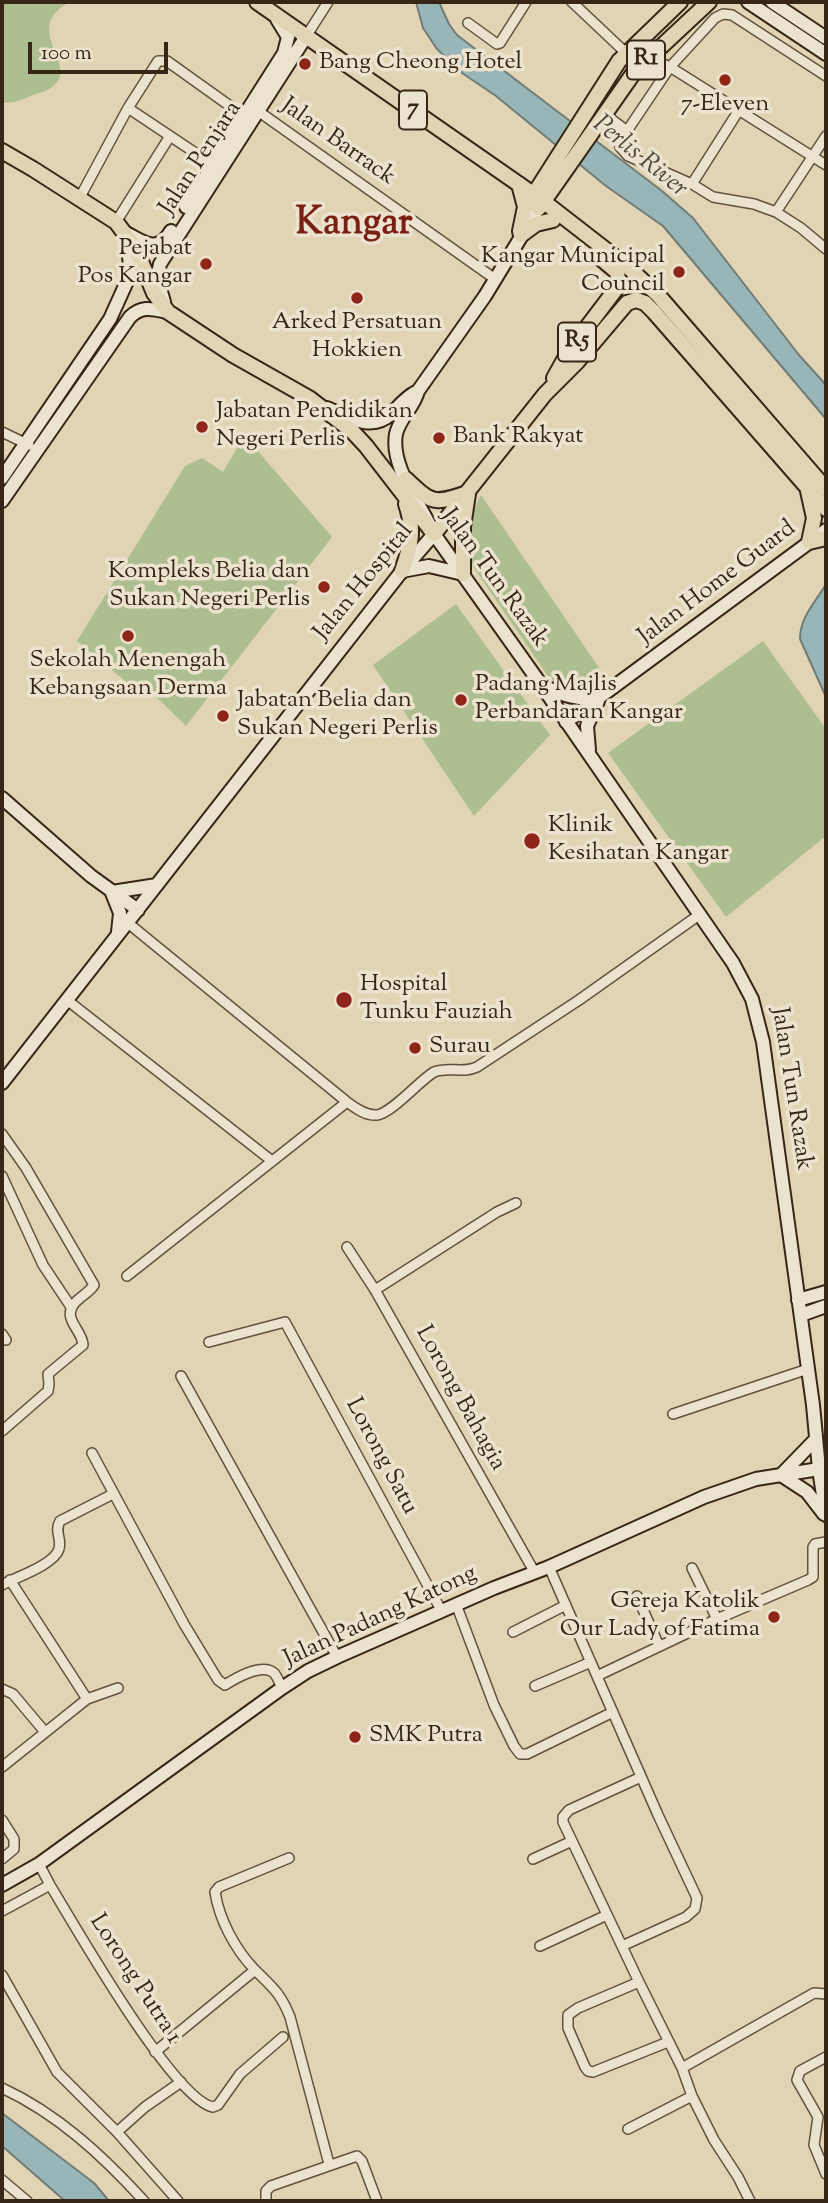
<!DOCTYPE html>
<html>
<head>
<meta charset="utf-8">
<style>
  body { margin:0 }
  #map { position:relative; width:828px; height:2203px; overflow:hidden; background:#e1d4b4; font-family:"Sorts Mill Goudy",serif }
  canvas { display:block }
  .frame { position:absolute; inset:0; border:4px solid #372615; pointer-events:none }
  .scale { position:absolute; left:28px; top:42px; width:140px; height:32px; box-sizing:border-box; border:4px solid #372615; border-top:0; padding-left:9px; font-size:21px; line-height:24px; white-space:nowrap; color:#372615; -webkit-text-stroke:5px #ece3ce; paint-order:stroke }
</style>
</head>
<body>
<div id="map">
<canvas width="828" height="2203"></canvas>
<div class="frame"></div>
<div class="scale">100 m</div>
</div>
<script>
const c = document.querySelector('canvas').getContext('2d');
c.lineJoin = 'round';
function fillPath(path, color) { c.fillStyle = color; c.fill(path, 'evenodd'); }
function strokePath(path, color, width, dash) { c.strokeStyle = color; c.lineWidth = width; c.lineCap = dash ? 'butt' : 'round'; c.setLineDash(dash || []); c.stroke(path); }
function write(font, color, halo, rows, align = 'center') {
  c.font = font + ' "Sorts Mill Goudy",serif'; c.lineWidth = 7; c.setLineDash([]); c.textBaseline = 'middle'; c.strokeStyle = halo; c.fillStyle = color; for (const [text, x, y, turn = 0] of rows) {
    c.save(); c.translate(x, y); c.rotate((+turn || 0) * Math.PI / 180); c.textAlign = isNaN(turn) ? turn : align; if (halo) c.strokeText(text, 0, 0); c.fillText(text, 0, 0); c.restore();
  }
}
const green = new Path2D(`
  M 2,2 L 70,2 C 19,29 81,65 53,86 C 48,91 40,93 33,95 C 23,99 12,105 2,102 Z
  M 243,438 L 256,449 L 332,537 L 186,726 L 142,683 L 136,690 L 77,641 L 185,466 L 202,458 L 223,472 Z
  M 481,495 L 606,678 C 589,690 569,698 552,682 L 474,568 C 464,543 469,518 481,495 Z
  M 456,604 L 550,735 L 474,816 L 373,665 Z
  M 763,641 L 826,729 L 826,836 L 726,917 L 608,753 Z`);
const water = new Path2D(`
  M 416,2 L 439,2 L 449,24 L 457,35 L 662,191 L 693,218 L 799,355 L 826,385 L 826,419 L 663,226 L 606,186 L 496,96 L 462,73 L 437,49 L 423,28 Z
  M 826,584 L 826,697 L 800,639 C 800,617 815,603 826,584 Z
  M 2,2113 L 94,2183 L 109,2201 L 65,2201 L 2,2146 Z`);
const street = new Path2D(`
  M 572,2 L 626,53
  M 468,23 L 497,44 L 500,43 L 526,2
  M 307,35 L 328,2
  M 648,57 L 670,67 L 826,165
  M 826,76 L 732,15 L 723,14 L 715,18 L 670,67 L 627,131 L 621,142 L 620,147 L 628,156 L 692,184 L 713,197 L 754,204 L 776,212 L 801,228 L 826,249
  M 128,108 L 212,164
  M 258,111 L 495,279
  M 606,115 L 627,131
  M 692,184 L 739,110
  M 79,199 L 128,108 L 158,61 L 167,61 L 244,116
  M 776,212 L 826,136
  M 116,222 L 170,136
  M 2,432 L 29,445
  M 128,923 L 347,1102 C 355,1108 366,1116 377,1115 C 392,1113 419,1081 434,1072 C 449,1066 462,1074 477,1067 L 579,1000 L 699,915
  M 67,1000 L 272,1161
  M 2,1134 L 26,1168 L 94,1285 C 89,1293 79,1297 74,1304 C 62,1319 83,1331 83,1345 L 48,1374 L 49,1384 L 48,1391 L 2,1431
  M 2,1176 L 43,1265 L 71,1307
  M 347,1247 L 375,1290 L 535,1573
  M 127,1276 L 347,1102
  M 375,1290 L 497,1212 L 516,1203
  M 2,1334 L 6,1340
  M 209,1342 L 285,1322 L 441,1610
  M 181,1376 L 337,1657
  M 673,1414 L 808,1369
  M 92,1453 L 184,1624 L 218,1680 L 225,1685 C 236,1678 262,1663 274,1673 C 277,1676 280,1684 282,1688
  M 549,1567 L 658,1815 L 697,1898 L 695,1909 L 686,1917 L 622,1946
  M 692,1568 L 717,1619
  M 10,1580 L 87,1699
  M 2,1585 C 16,1577 54,1565 59,1549 C 62,1538 54,1532 60,1521 L 113,1494
  M 637,1596 L 659,1646
  M 456,1604 L 494,1705 L 514,1746 L 520,1754 L 527,1754 L 613,1712
  M 513,1632 L 566,1605
  M 597,1676 L 717,1619 L 808,1580 L 813,1577 L 813,1547 L 815,1544 L 826,1542
  M 535,1686 L 591,1662
  M 2,1689 L 13,1694 L 45,1732
  M 2,1767 L 87,1699 L 118,1688
  M 641,1777 L 569,1810 L 563,1817 L 563,1822 L 639,1982 L 682,2068 L 692,2096 L 714,2140 L 738,2177 L 750,2201
  M 2,1820 L 14,1839 L 14,1849 L 2,1859
  M 289,1858 L 219,1887 L 215,1892 C 219,1919 235,1949 254,1969 C 272,1987 280,1992 290,2017 L 329,2164
  M 533,1859 L 572,1841
  M 39,1864 L 50,1885 C 75,1926 173,2099 213,2107 L 218,2105 L 240,2074 L 283,2037
  M 2,1911 L 50,1885
  M 540,1946 L 607,1915
  M 2,1975 L 57,2072 L 117,2132 L 145,2107 L 181,2082
  M 639,1982 L 578,2008 L 568,2015 L 568,2028 L 585,2067 L 588,2071 L 593,2072 L 668,2042
  M 155,2052 L 255,1970
  M 826,2057 L 800,2071 L 797,2080 L 818,2117 L 814,2145 L 826,2174
  M 682,2068 L 814,1993 L 826,1994
  M 2,2088 C 58,2114 103,2156 144,2201
  M 628,2129 L 692,2096
  M 117,2132 L 178,2201
  M 2,2180 L 27,2201
  M 266,2201 L 266,2191 L 271,2186 L 357,2156 L 362,2161 L 377,2201`);
const secondary = new Path2D(`
  M 748,2 L 826,54
  M 772,2 L 826,38
  M 186,207 L 284,53 L 288,37 L 277,19
  M 538,209 L 485,296 L 418,391 C 414,407 399,419 396,434 C 390,467 421,504 434,534 L 542,686 L 733,963 L 752,999 L 763,1042 L 813,1405 L 819,1469 L 826,1515
  M 126,233 C 146,243 157,254 171,231
  M 164,302 L 157,278 L 160,264 L 307,35
  M 327,408 C 348,417 372,432 391,414 C 400,405 407,396 418,391
  M 2,478 L 110,319 L 129,277 L 130,266 L 127,237
  M 2,501 L 130,317 C 142,305 153,309 168,312
  M 402,571 L 429,566 L 463,574
  M 543,686 C 563,695 578,701 599,698
  M 566,722 L 826,530
  M 589,750 L 587,726 L 598,701
  M 2,798 L 91,876 L 138,910
  M 112,892 L 157,885
  M 112,893 L 120,913 L 118,932
  M 2,1083 L 402,571 L 434,534
  M 798,1300 L 826,1292
  M 801,1315 L 826,1306
  M 781,1475 L 807,1492 L 824,1514
  M 781,1475 L 816,1439
  M 2,1885 L 39,1864 L 282,1688 L 308,1671 L 337,1657 L 494,1588 L 549,1567 L 704,1497 L 756,1479 L 819,1469`);
const primary = new Path2D(`
  M 257,2 L 543,201 L 628,267 L 658,295 L 826,489
  M 2,151 L 33,169 L 116,222 L 135,247 L 154,293 L 168,312 L 233,355 L 309,398 L 352,431 L 366,446 L 434,534 L 545,394 L 577,362 L 627,303 L 636,300 L 645,303 L 654,312 L 826,509
  M 519,184 L 525,207 L 520,231 L 521,235
  M 535,203 L 534,194 L 619,61 L 680,2
  M 539,208 L 635,71 L 709,2
  M 521,235 L 536,224 L 553,220
  M 554,378 L 569,351 L 619,285 L 617,272 L 598,256
  M 406,479 C 431,503 434,505 467,493
  M 808,491 L 814,518 L 809,542 L 826,538
  M 402,571 C 411,545 415,531 406,504
  M 463,574 L 463,527 L 468,494`);
const markers = [
  [305,64,7,"#8f2418"],
  [725,80,7,"#8f2418"],
  [206,264,7,"#8f2418"],
  [679,272,7,"#8f2418"],
  [357,298,7,"#8f2418"],
  [202,427,7,"#8f2418"],
  [439,438,7,"#8f2418"],
  [324,587,7,"#8f2418"],
  [128,636,7,"#8f2418"],
  [461,700,7,"#8f2418"],
  [223,716,7,"#8f2418"],
  [532,841,9,"#8f2418"],
  [344,1000,9,"#8f2418"],
  [415,1048,7,"#8f2418"],
  [774,1617,7,"#8f2418"],
  [355,1737,7,"#8f2418"]
];
const shields = [
  [646,60,38],
  [413,110,28],
  [577,342,38]
];
const shieldNames = [
  ["R1",646,60],
  ["7",413,110],
  ["R5",577,342]
];
const poiNames = [
  ["Bang Cheong Hotel",319,64],
  ["7-Eleven",725,106,"center"],
  ["Pejabat",192,250,"right"],
  ["Pos Kangar",192,278,"right"],
  ["Kangar Municipal",665,258,"right"],
  ["Council",665,286,"right"],
  ["Arked Persatuan",357,324,"center"],
  ["Hokkien",357,352,"center"],
  ["Jabatan Pendidikan",216,413],
  ["Negeri Perlis",216,441],
  ["Bank Rakyat",453,438],
  ["Kompleks Belia dan",310,573,"right"],
  ["Sukan Negeri Perlis",310,601,"right"],
  ["Sekolah Menengah",128,662,"center"],
  ["Kebangsaan Derma",128,690,"center"],
  ["Padang Majlis",475,686],
  ["Perbandaran Kangar",475,714],
  ["Jabatan Belia dan",237,702],
  ["Sukan Negeri Perlis",237,730],
  ["Klinik",548,827],
  ["Kesihatan Kangar",548,855],
  ["Hospital",360,986],
  ["Tunku Fauziah",360,1014],
  ["Surau",429,1048],
  ["Gereja Katolik",760,1603,"right"],
  ["Our Lady of Fatima",760,1631,"right"],
  ["SMK Putra",369,1737]
];
const streetNames = [
  ["Jalan Barrack",337,143,35],
  ["Jalan Penjara",202,159,-57],
  ["Jalan Tun Razak",493,579,54],
  ["Jalan Hospital",365,583,-51],
  ["Jalan Home Guard",718,584,-37],
  ["Jalan Tun Razak",790,1089,81],
  ["Lorong Bahagia",459,1399,61],
  ["Lorong Satu",380,1457,62],
  ["Jalan Padang Katong",381,1618,-25],
  ["Lorong Putra 1",134,1980,57]
];
const waterNames = [
  ["Perlis River",639,158,39]
];
const townNames = [
  ["Kangar",354,227]
];
fillPath(green, '#adbe91');
fillPath(water, '#98b6b7');
strokePath(water, '#717c76', 2);
strokePath(street, '#62523d', 12);
strokePath(secondary, '#372615', 16);
strokePath(primary, '#372615', 18);
strokePath(street, '#ece3ce', 9);
strokePath(secondary, '#ece3ce', 12);
strokePath(primary, '#e1d4b4', 14);
for (const [x, y, r, color] of markers) { const dot = new Path2D(); dot.arc(x, y, r, 0, 2 * Math.PI); c.fillStyle = color; c.fill(dot); strokePath(dot, '#ece3ce', 2.5); }
for (const [x, y, w] of shields) { const box = new Path2D(); box.roundRect(x - w / 2, y - 19.5, w, 39, 5); c.fillStyle = '#ece3ce'; c.fill(box); strokePath(box, '#372615', 2); }
write('bold 23px', '#372615', null, shieldNames);
write('24px', '#372615', '#ece3ce', poiNames, 'left');
write('24px', '#372615', '#ece3ce', streetNames);
write('italic 26px', '#4f4a3e', '#ece3ce', waterNames);
write('bold 38px', '#7a1f14', '#ece3ce', townNames);
</script>
</body>
</html>
